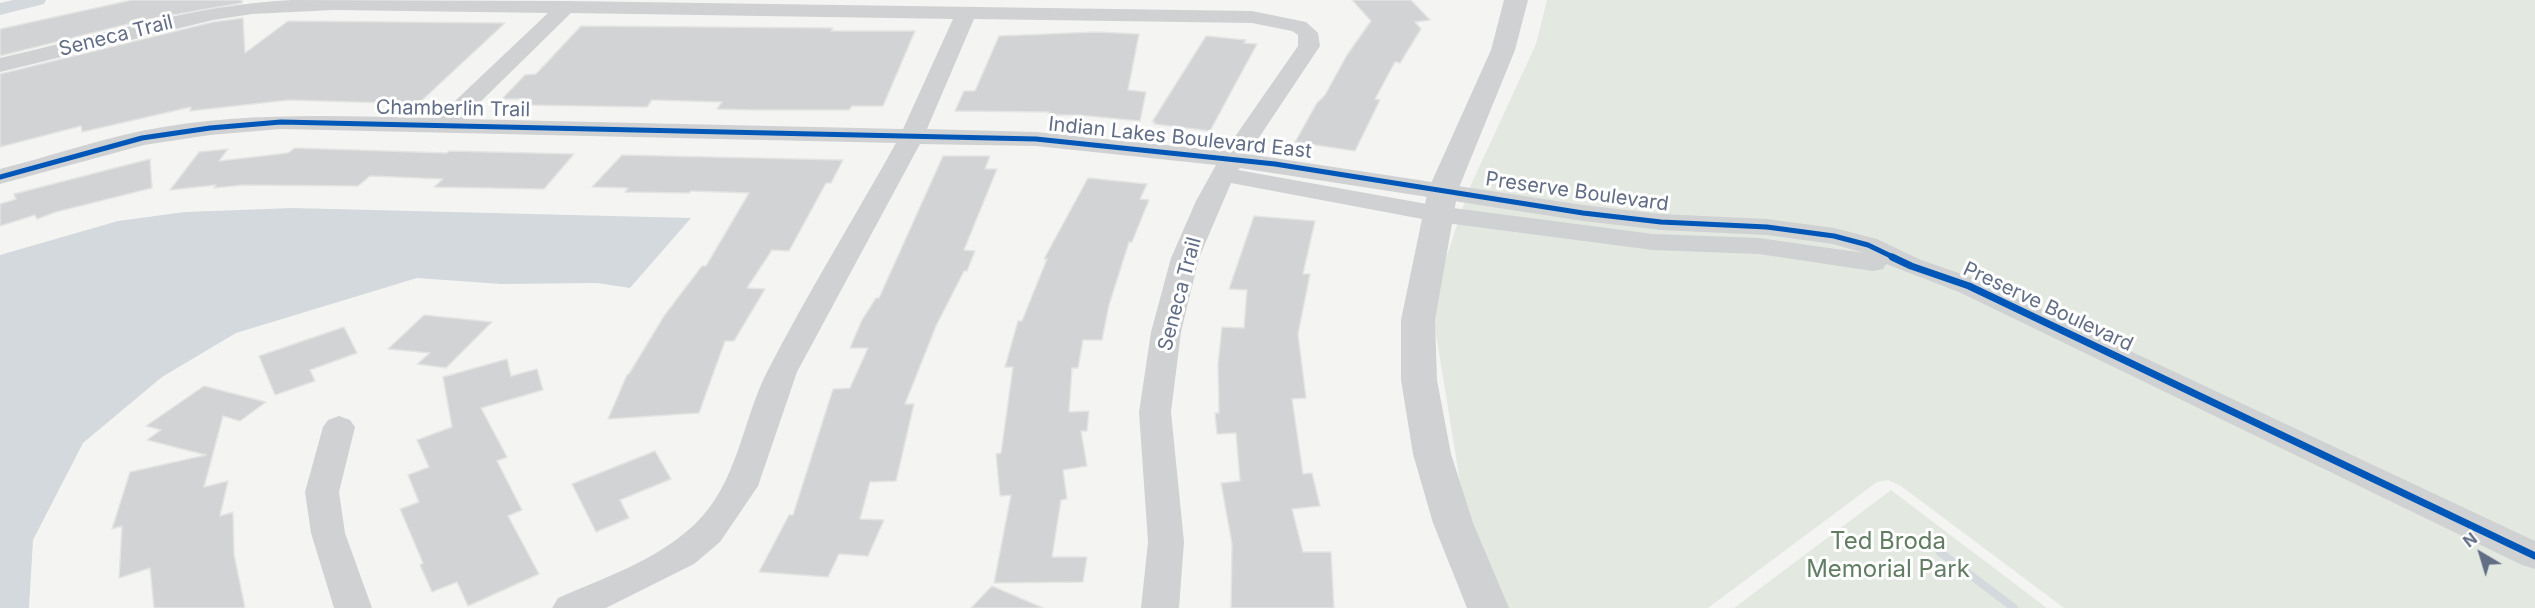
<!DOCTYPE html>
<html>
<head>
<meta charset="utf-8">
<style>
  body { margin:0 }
  #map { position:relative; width:2535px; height:608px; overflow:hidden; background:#f4f5f3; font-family:Inter,sans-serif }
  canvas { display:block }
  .north { position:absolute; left:2451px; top:524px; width:60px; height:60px; -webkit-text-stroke:4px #fff; paint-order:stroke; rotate:322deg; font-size:16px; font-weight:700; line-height:24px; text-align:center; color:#626e86 }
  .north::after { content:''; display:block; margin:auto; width:21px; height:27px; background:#626e86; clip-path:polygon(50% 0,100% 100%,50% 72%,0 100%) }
</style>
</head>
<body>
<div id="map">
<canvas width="2535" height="608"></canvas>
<div class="north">N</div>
</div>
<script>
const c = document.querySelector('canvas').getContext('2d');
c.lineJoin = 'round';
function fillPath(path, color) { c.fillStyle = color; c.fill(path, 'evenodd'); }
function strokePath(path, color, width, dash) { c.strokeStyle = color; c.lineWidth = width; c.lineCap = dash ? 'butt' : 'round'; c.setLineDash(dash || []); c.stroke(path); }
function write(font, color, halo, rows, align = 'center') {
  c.font = font + ' Inter,sans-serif'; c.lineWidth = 6; c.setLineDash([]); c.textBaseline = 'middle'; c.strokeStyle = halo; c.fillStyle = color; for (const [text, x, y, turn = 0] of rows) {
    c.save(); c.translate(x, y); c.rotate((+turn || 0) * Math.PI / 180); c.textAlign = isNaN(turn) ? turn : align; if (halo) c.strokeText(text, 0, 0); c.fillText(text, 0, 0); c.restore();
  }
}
const green = new Path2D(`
  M 1547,0 L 2535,0 L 2535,608 L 2064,608 L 1901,486 L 1888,480 L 1877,482 L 1708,608 L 1506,608 L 1464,507 L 1433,316 L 1441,273 L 1469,189 L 1536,44 Z
  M 1891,490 L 2047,608 L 1734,608 Z`);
const water = new Path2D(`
  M 293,208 L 691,218 L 630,288 L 597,283 L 501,284 L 417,278 L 236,333 L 162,377 L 83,443 L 33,540 L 29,608 L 0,608 L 0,255 L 118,221 L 185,212 Z`);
const stream = new Path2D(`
  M 1944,547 L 1940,552 L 2014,608`);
const canal = new Path2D(`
  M 13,0 L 46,0 L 44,4 L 0,15 L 0,3 Z`);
const building = new Path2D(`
  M 132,0 L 242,0 L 242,3 L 144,20 L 0,56 L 0,29 Z
  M 1352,0 L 1411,0 L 1430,20 L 1415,22 L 1421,29 L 1400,63 L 1395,62 L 1375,99 L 1380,100 L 1355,151 L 1295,142 L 1317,103 L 1325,95 L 1347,55 L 1371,21 Z
  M 243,18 L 245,53 L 288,21 L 505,23 L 418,104 L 289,100 L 190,111 L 191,107 L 82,132 L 81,126 L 0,147 L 0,74 L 213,22 Z
  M 581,26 L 833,28 L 831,31 L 915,31 L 883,106 L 852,106 L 849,110 L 754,110 L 717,109 L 722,102 L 652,100 L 647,107 L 523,105 L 528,99 L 502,99 L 525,75 L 536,74 Z
  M 1096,32 L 1139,34 L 1128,90 L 1146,92 L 1140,121 L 1078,115 L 1048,115 L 1049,112 L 955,111 L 964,91 L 975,91 L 999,36 Z
  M 1206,36 L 1246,40 L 1244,43 L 1257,44 L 1210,131 L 1154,124 L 1155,122 L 1152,122 Z
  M 295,148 L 447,153 L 449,151 L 574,154 L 544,189 L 434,187 L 443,179 L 370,176 L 358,186 L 243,185 L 214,188 L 216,185 L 170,190 L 199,152 L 228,149 L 219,161 L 288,153 Z
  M 622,155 L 843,160 L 831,183 L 826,183 L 789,251 L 772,250 L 747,288 L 765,289 L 734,341 L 725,341 L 699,413 L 608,419 L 627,375 L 629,374 L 664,316 L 702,266 L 706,266 L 749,193 L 691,191 L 689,193 L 625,192 L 628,188 L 592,187 Z
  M 943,156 L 990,156 L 985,169 L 997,169 L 964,250 L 975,251 L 967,271 L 964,271 L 936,326 L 905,404 L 914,404 L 896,481 L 870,482 L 860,519 L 884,520 L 868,556 L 839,554 L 828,577 L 759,572 L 789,515 L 793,515 L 833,389 L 850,388 L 868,348 L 850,348 L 862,320 L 876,298 L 879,298 Z
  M 150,159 L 152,188 L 56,212 L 37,219 L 35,215 L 0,226 L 0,204 L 16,199 L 14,194 Z
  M 1088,178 L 1147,184 L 1140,199 L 1149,200 L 1132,242 L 1129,242 L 1109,305 L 1102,340 L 1083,340 L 1078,368 L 1072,368 L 1069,412 L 1089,411 L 1087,431 L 1081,431 L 1087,466 L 1063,470 L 1067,499 L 1061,500 L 1052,557 L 1087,557 L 1083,582 L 994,583 L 1011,495 L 1000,496 L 996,454 L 1001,453 L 1013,367 L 1005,367 L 1018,321 L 1022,321 L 1047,259 L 1044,259 Z
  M 1254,216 L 1315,221 L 1303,274 L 1310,274 L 1298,334 L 1306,398 L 1292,399 L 1303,474 L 1312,473 L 1320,506 L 1292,509 L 1303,552 L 1331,552 L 1334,608 L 1231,608 L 1232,544 L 1221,483 L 1240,481 L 1236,433 L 1217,434 L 1215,413 L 1219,413 L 1218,364 L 1222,327 L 1244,328 L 1247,290 L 1229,289 Z
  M 424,315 L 492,322 L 446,368 L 417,364 L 430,353 L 388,349 Z
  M 344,327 L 357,353 L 310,370 L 315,381 L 275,395 L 259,356 Z
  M 507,359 L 511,376 L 537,369 L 543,390 L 481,408 L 507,457 L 497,461 L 522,510 L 508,516 L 539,574 L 468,606 L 457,582 L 432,592 L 420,565 L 423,563 L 400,509 L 419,502 L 408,475 L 429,467 L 417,440 L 452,427 L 443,377 Z
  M 204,386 L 266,402 L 240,421 L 223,416 L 204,487 L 228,481 L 220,516 L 233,512 L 234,554 L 245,608 L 154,608 L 150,568 L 119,578 L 122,526 L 112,529 L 130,472 L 206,455 L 147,440 L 161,430 L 146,426 Z
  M 655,451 L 671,479 L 620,500 L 629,518 L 596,532 L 572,484 Z
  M 992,586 L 1043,608 L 971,608 Z`);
const minor = new Path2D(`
  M 292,0 L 566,1 L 1252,11 L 1306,22 L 1318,33 L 1320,46 L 1248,154 L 1583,205 L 1661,214 L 1767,219 L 1834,228 L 1877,239 L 1921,260 L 1979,280 L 2535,541 L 2535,569 L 2522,565 L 1959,292 L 1886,264 L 1883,269 L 1873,271 L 1759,254 L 1653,250 L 1438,222 L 1231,183 L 1199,258 L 1181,332 L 1171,412 L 1184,542 L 1179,608 L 1141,608 L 1148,542 L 1139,412 L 1151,332 L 1171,258 L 1196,201 L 1216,165 L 1036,146 L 920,144 L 797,372 L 758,486 L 720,542 L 694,564 L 606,608 L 552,608 L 558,598 C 604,578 657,560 694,525 C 738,484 742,420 768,370 C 808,293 854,218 896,143 L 281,129 L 210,135 L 144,145 L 0,184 L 0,169 C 47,157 94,141 141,131 C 239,111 338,116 437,118 L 548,13 L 334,10 L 252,14 L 213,20 L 0,72 L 0,58 C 96,36 193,5 292,0 ZM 571,13 L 953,19 L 903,129 L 463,119 ZM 974,19 L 1252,23 L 1292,31 L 1298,35 L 1298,46 L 1225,151 L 1036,132 L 927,129 ZM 1240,168 L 1583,221 L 1661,230 L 1767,235 L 1833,244 L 1864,253 L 1759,238 L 1653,234 L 1438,206 L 1238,170 Z
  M 339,416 L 350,420 L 355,427 L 339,492 L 345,533 L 372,608 L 334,608 L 311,533 L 305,492 L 323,427 L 328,420 Z`);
const tertiary = new Path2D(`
  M 1504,0 L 1528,0 L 1515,50 L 1458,190 L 1435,320 L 1437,380 L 1451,454 L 1473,523 L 1509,608 L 1467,608 L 1433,523 L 1413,454 L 1401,380 L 1401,320 L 1428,190 L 1491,50 Z`);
const cyclewayFar1 = new Path2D(`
  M 0,177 L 142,138 L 210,128 L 281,122 L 1036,139 L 1275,164 L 1583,213 L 1661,222 L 1767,227 L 1834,236 L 1868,245 L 1895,258`);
const cycleway = new Path2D(`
  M 1892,257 L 1911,266 L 1969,286 L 2535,556`);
const streetNames = [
  ["Seneca Trail",116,36,-14],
  ["Chamberlin Trail",453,109,1],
  ["Indian Lakes Boulevard East",1180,138,6],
  ["Preserve Boulevard",1577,192,8],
  ["Seneca Trail",1180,294,-75],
  ["Preserve Boulevard",2048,307,25]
];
const nearParknames = [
  ["Ted Broda",1888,542],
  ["Memorial Park",1888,570]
];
fillPath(green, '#e3e9e1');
fillPath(water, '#d4d9dd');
strokePath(stream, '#d4d9dd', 8);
fillPath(canal, '#d4d9dd');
fillPath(building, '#d2d3d4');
strokePath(building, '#e4e4e3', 1.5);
fillPath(minor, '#d0d1d2');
fillPath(tertiary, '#d0d1d2');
strokePath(cyclewayFar1, '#0057b8', 5);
strokePath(cycleway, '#0057b8', 7);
write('20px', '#626e86', '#fff', streetNames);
write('24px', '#627d63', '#fff', nearParknames);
</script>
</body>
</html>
